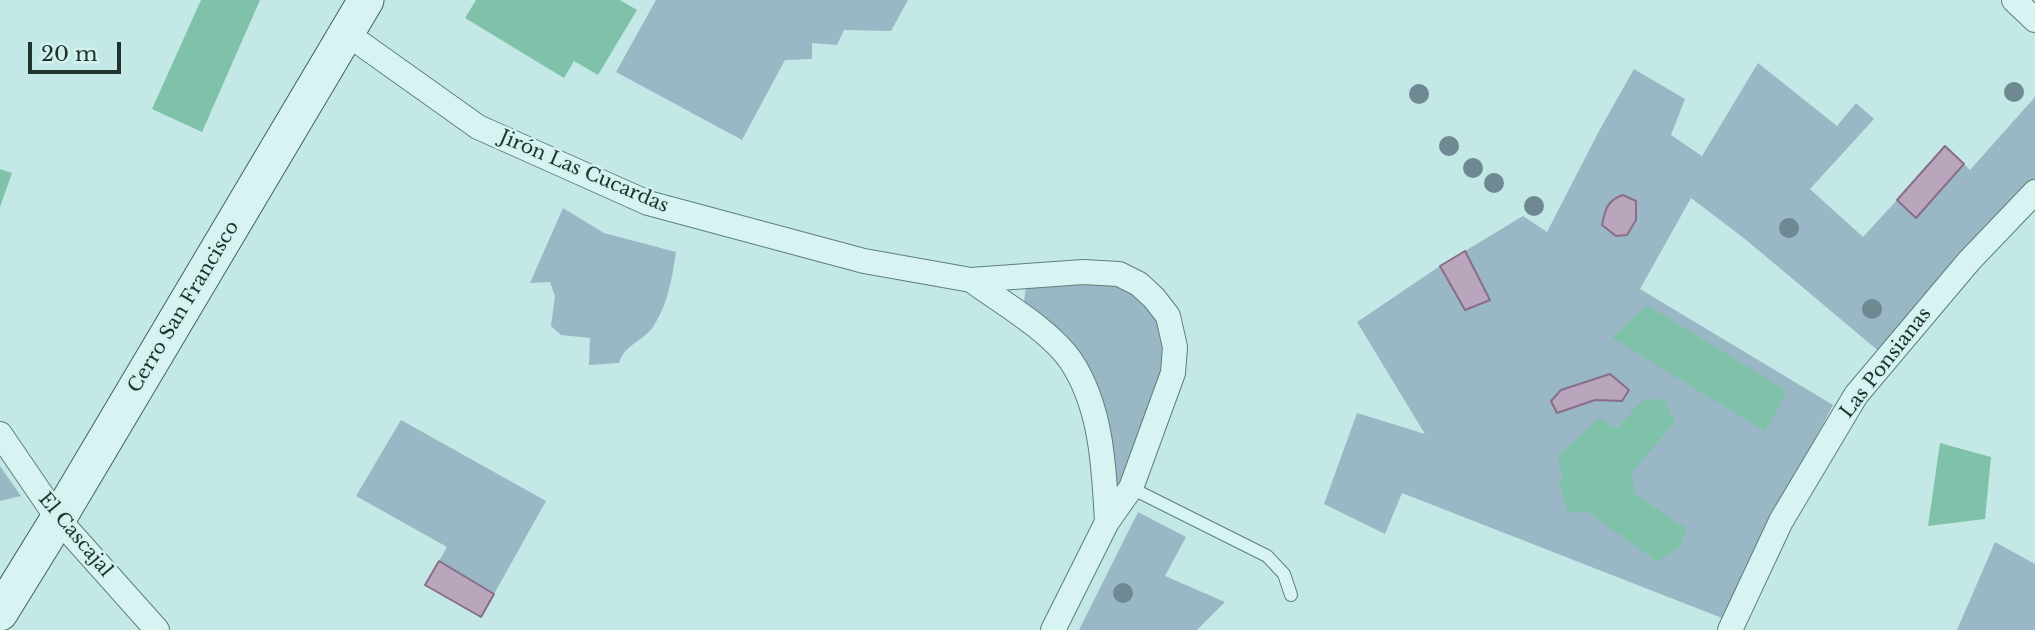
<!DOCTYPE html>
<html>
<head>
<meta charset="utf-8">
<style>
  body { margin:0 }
  #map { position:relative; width:2035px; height:630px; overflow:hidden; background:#c4e8e6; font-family:"Libre Baskerville",serif }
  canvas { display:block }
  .scale { position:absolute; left:28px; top:42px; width:93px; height:32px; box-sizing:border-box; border:4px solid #1f332d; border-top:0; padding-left:9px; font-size:21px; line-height:24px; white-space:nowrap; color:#1f332d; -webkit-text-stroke:5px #d3f1ef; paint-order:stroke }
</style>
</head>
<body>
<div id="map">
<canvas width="2035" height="630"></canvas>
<div class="scale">20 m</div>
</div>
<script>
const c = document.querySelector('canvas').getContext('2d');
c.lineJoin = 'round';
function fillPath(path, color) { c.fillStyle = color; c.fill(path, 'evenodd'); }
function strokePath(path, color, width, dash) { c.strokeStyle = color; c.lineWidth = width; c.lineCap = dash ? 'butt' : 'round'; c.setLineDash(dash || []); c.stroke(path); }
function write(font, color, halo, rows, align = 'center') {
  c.font = font + ' "Libre Baskerville",serif'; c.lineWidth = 5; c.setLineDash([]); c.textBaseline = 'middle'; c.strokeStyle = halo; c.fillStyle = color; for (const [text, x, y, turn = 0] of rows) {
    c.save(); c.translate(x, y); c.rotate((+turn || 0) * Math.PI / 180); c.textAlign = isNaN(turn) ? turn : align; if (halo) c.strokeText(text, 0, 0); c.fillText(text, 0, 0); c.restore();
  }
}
const green = new Path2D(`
  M 656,0 L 908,0 L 891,31 L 844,30 L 837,45 L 812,43 L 812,59 L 785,60 L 742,140 L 616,72 Z
  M 1758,63 L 1837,126 L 1856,103 L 1874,119 L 1810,189 L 1863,237 L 1897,200 L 1916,218 L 1964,164 L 1970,170 L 2035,97 L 2035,181 L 1881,353 L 1745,239 L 1691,198 L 1640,289 L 1833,405 L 1722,618 L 1402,493 L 1385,534 L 1324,504 L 1357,413 L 1425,434 L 1357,322 L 1440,266 L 1465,310 L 1490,300 L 1465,251 L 1523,216 L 1547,232 L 1599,131 L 1634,69 L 1685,99 L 1671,135 L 1702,156 Z
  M 563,208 L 604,233 L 676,252 C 672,279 668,304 653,327 C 643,341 624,345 619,363 L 589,365 L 590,338 L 561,335 L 551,326 L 555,296 L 550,282 L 530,283 Z
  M 1034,274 L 1139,284 L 1175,347 L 1107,522 L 1089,394 L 1022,316 L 1026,287 Z
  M 401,420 L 546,501 L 494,594 L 439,561 L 447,547 L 356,496 Z
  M 0,466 L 21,496 L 0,501 Z
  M 1138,512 L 1186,537 L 1165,576 L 1225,602 L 1197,630 L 1079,630 Z
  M 1995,542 L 2035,564 L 2035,630 L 1957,630 Z`);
const water = new Path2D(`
  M 1945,146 L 1964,164 L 1916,218 L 1897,200 Z
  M 1623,195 L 1636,201 L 1636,220 L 1627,235 L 1616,236 L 1602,225 C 1605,210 1607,200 1623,195 Z
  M 1465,251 L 1490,300 L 1465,310 L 1440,266 Z
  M 1610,374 L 1629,390 L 1622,401 L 1595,400 L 1557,413 L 1551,401 L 1561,390 Z
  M 439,561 L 494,594 L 481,617 L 425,585 Z`);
const building = new Path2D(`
  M 201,0 L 260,0 L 202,132 L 152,109 Z
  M 476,0 L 620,0 L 637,10 L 598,75 L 574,61 L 564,78 L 465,18 Z
  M 0,169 L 12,173 L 0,207 Z
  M 1647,305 L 1787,391 L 1765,431 L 1612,338 Z
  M 1664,399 L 1675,422 L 1632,472 L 1634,493 L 1687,529 L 1679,548 L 1657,562 L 1587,511 L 1568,512 L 1560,487 L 1562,473 L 1558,456 L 1599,418 L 1617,428 L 1643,400 Z
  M 1940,443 L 1991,457 L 1985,519 L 1928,526 Z`);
const lane = new Path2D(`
  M 1131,488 L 1267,556 L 1284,574 L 1291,595`);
const street = new Path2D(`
  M 2014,0 L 2035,20
  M 346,33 L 478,127 L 648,203 L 864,261 L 971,280 L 1083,272 L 1119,274 L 1139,284 L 1154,298 L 1168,316 L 1175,347 L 1173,373 L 1131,488 L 1107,522 L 1053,630
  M 971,280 C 1001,302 1050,330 1071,361 C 1102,408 1104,468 1107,522
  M 0,434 L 58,519 L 157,630
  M 1730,630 L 1781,521 L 1856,395 L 1969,261 L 2035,192`);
const secondary = new Path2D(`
  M 0,613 L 58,519 L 366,0`);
const trees = [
  [2014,92],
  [1419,94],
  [1449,146],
  [1473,168],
  [1494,183],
  [1534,206],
  [1789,228],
  [1872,309],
  [1123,593]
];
const streetNames = [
  ["Jirón Las Cucardas",584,172,23],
  ["Cerro San Francisco",184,307,-59],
  ["Las Ponsianas",1886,363,-52],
  ["El Cascajal",75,535,50]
];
fillPath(green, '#9ab7c5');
fillPath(water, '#baa6bc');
strokePath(water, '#886e89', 2);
fillPath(building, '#7fc2a9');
strokePath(lane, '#5d8178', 14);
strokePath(street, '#5d8178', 26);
strokePath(secondary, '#406359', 37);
strokePath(lane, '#d7f4f2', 12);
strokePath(street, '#d7f4f2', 24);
strokePath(secondary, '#d7f4f2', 35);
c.fillStyle = '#6e8992';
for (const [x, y] of trees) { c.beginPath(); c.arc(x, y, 10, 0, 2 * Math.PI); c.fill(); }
write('19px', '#1f332d', '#d3f1ef', streetNames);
</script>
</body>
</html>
